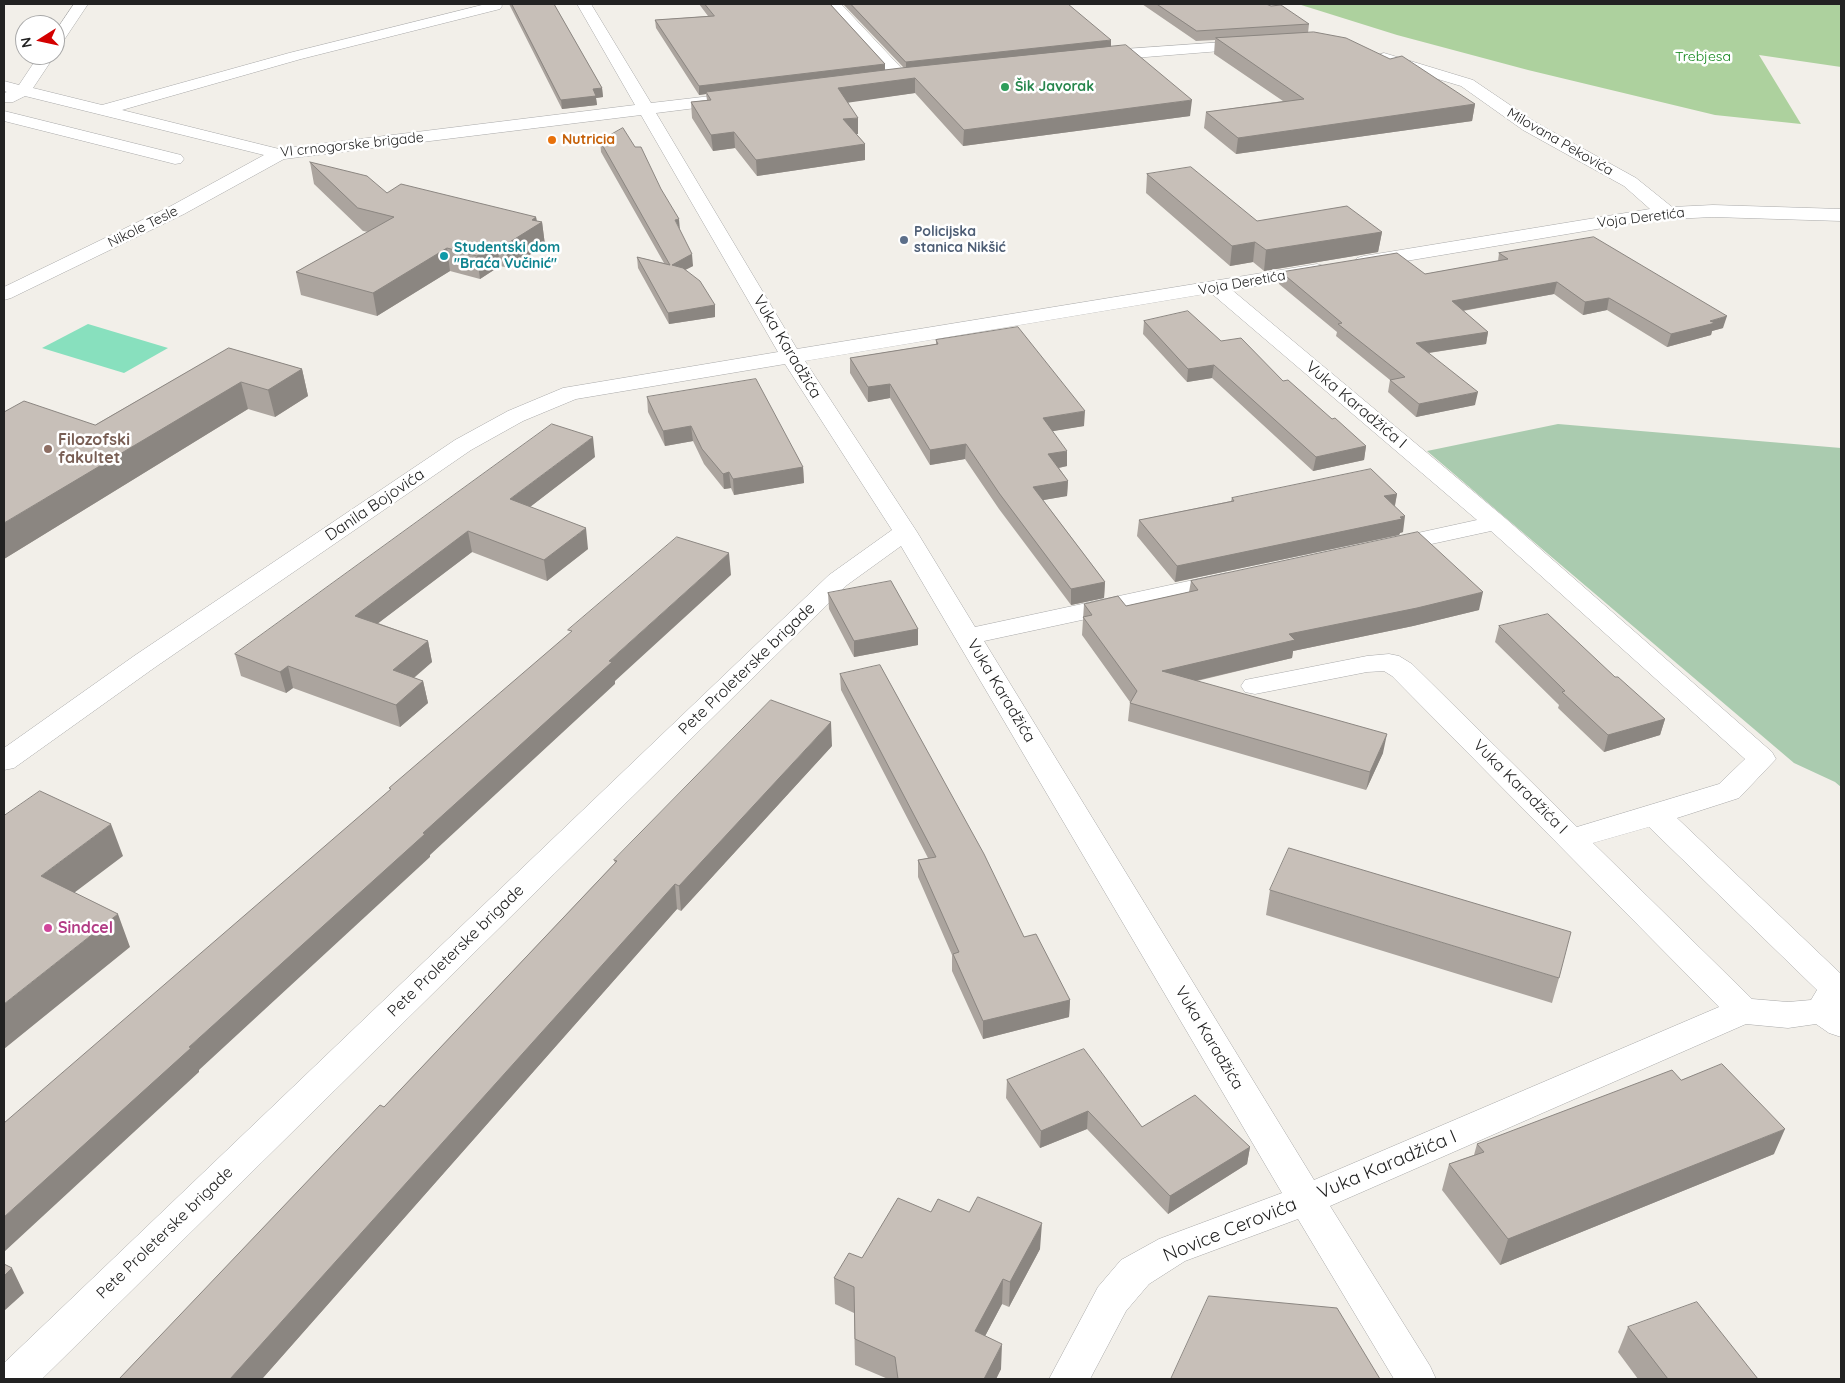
<!DOCTYPE html>
<html>
<head>
<meta charset="utf-8">
<style>
  body { margin:0 }
  #map { position:relative; width:1845px; height:1383px; overflow:hidden; background:#f2efe9; font-family:Quicksand,sans-serif }
  canvas { display:block }
  .frame { position:absolute; inset:0; border:5px solid #222; pointer-events:none }
  .north { position:absolute; left:15px; top:15px; width:50px; height:50px; box-sizing:border-box; background:#fff; border:1px solid #a7a7a7; border-radius:50%; rotate:260deg; font-size:14px; font-weight:700; line-height:20px; text-align:center; color:#222 }
  .north::after { content:''; display:block; margin:auto; width:18px; height:22px; background:#d40000; clip-path:polygon(50% 0,100% 100%,50% 72%,0 100%) }
</style>
</head>
<body>
<div id="map">
<canvas width="1845" height="1383"></canvas>
<div class="frame"></div>
<div class="north">N</div>
</div>
<script>
const c = document.querySelector('canvas').getContext('2d');
c.lineJoin = 'round';
function fillPath(path, color) { c.fillStyle = color; c.fill(path, 'evenodd'); }
function strokePath(path, color, width, dash) { c.strokeStyle = color; c.lineWidth = width; c.lineCap = dash ? 'butt' : 'round'; c.setLineDash(dash || []); c.stroke(path); }
function write(font, color, halo, rows, align = 'center') {
  c.font = font + ' Quicksand,sans-serif'; c.lineWidth = 5; c.setLineDash([]); c.textBaseline = 'middle'; c.strokeStyle = halo; c.fillStyle = color; for (const [text, x, y, turn = 0] of rows) {
    c.save(); c.translate(x, y); c.rotate((+turn || 0) * Math.PI / 180); c.textAlign = isNaN(turn) ? turn : align; if (halo) c.strokeText(text, 0, 0); c.fillText(text, 0, 0); c.restore();
  }
}
const forest = new Path2D(`
  M 1298,4 L 1841,4 L 1841,67 L 1759,55 L 1801,124 L 1715,115 L 1528,70 L 1397,35 Z`);
const cemetery = new Path2D(`
  M 1558,424 L 1841,448 L 1841,787 L 1835,782 L 1794,763 L 1427,451 Z`);
const pitch = new Path2D(`
  M 88,324 L 168,348 L 124,373 L 42,348 Z`);
const minor = new Path2D(`
  M 74,4 L 88,4 L 60,46 L 55,48 L 55,32 Z
  M 486,4 L 501,4 L 502,6 L 500,9 L 301,59 L 122,110 L 279,149 L 635,105 L 577,4 L 591,4 L 651,103 L 728,94 L 734,95 L 736,99 L 734,103 L 728,104 L 656,113 L 797,349 L 1317,264 L 1324,266 L 1327,270 L 1324,274 L 1232,290 L 1505,518 L 1772,752 L 1776,759 L 1739,798 L 1677,818 L 1841,974 L 1841,1037 L 1829,1033 L 1816,1024 L 1788,1028 L 1746,1024 L 1330,1206 L 1430,1366 L 1436,1379 L 1394,1379 L 1298,1219 L 1185,1261 L 1149,1284 L 1126,1311 L 1090,1379 L 1049,1379 L 1098,1287 L 1121,1260 L 1159,1239 L 1282,1193 L 901,546 L 847,585 L 42,1379 L 4,1379 L 4,1363 L 829,575 L 892,530 L 785,364 L 576,399 L 523,421 L 471,450 L 154,668 L 14,768 L 4,770 L 4,748 L 134,656 L 455,440 L 508,411 L 563,388 L 778,352 L 641,115 L 284,159 L 184,214 L 11,298 L 4,300 L 4,287 L 171,206 L 264,155 L 25,96 L 13,102 L 4,102 L 4,93 L 7,92 L 4,91 L 4,81 L 19,85 L 39,55 L 55,55 L 33,88 L 102,105 L 289,53 ZM 1211,293 L 1477,520 L 1381,541 L 1378,546 L 1381,551 L 1390,553 L 1491,531 L 1745,759 L 1719,784 L 1577,827 L 1412,664 L 1399,656 L 1389,654 L 1367,656 L 1245,680 L 1241,686 L 1245,692 L 1255,694 L 1367,672 L 1384,671 L 1392,676 L 1719,1007 L 1314,1180 L 984,641 L 1226,589 L 1235,586 L 1239,581 L 1235,576 L 1226,573 L 975,627 L 917,532 L 805,361 ZM 1649,827 L 1817,990 L 1811,1000 L 1788,1002 L 1752,999 L 1593,843 Z
  M 826,4 L 841,4 L 907,74 L 909,77 L 907,80 L 895,80 Z
  M 1253,40 L 1258,42 L 1261,45 L 1258,48 L 1096,61 L 1090,59 L 1088,56 L 1090,53 L 1096,51 Z
  M 1384,53 L 1473,80 L 1535,122 L 1636,178 L 1672,207 L 1713,205 L 1841,209 L 1841,221 L 1713,217 L 1651,220 L 1364,268 L 1357,266 L 1354,262 L 1357,258 L 1364,256 L 1650,209 L 1624,186 L 1523,130 L 1461,86 L 1378,61 L 1376,58 L 1378,55 Z
  M 4,111 L 181,155 L 184,159 L 181,163 L 175,164 L 4,121 Z`);
const wall = new Path2D(`
  M 509,4 L 554,4 L 602,88 L 603,97 L 596,98 L 597,105 L 562,109 Z
  M 699,4 L 830,4 L 885,64 L 885,70 L 904,68 L 843,4 L 1068,4 L 1111,47 L 1190,116 L 963,146 L 915,93 L 848,102 L 858,134 L 856,134 L 865,144 L 865,160 L 757,176 L 735,148 L 713,151 L 692,118 L 691,102 L 707,100 L 706,94 L 699,95 L 656,28 L 655,20 L 708,16 Z
  M 1142,4 L 1266,4 L 1309,24 L 1308,33 L 1475,104 L 1472,121 L 1236,154 L 1204,128 L 1206,112 L 1283,101 L 1214,54 L 1215,40 L 1196,41 Z
  M 600,141 L 680,230 L 693,266 L 685,270 L 715,305 L 715,317 L 669,324 L 638,268 L 637,257 L 664,263 L 601,152 Z
  M 310,162 L 387,193 L 536,217 L 537,221 L 542,222 L 545,245 L 509,268 L 500,266 L 480,279 L 450,271 L 377,316 L 301,295 L 296,272 L 368,232 L 363,231 L 314,184 Z
  M 1147,174 L 1257,221 L 1382,232 L 1378,252 L 1264,271 L 1253,262 L 1230,266 L 1146,193 Z
  M 1499,253 L 1723,328 L 1712,331 L 1711,335 L 1667,347 L 1607,310 L 1583,315 L 1554,294 L 1463,311 L 1488,332 L 1486,344 L 1429,353 L 1475,405 L 1416,417 L 1388,392 L 1390,380 L 1336,336 L 1337,332 L 1279,284 L 1281,272 L 1425,274 L 1498,261 Z
  M 1144,321 L 1221,341 L 1283,381 L 1366,446 L 1364,460 L 1313,471 L 1212,378 L 1187,382 L 1143,334 Z
  M 936,340 L 1084,426 L 1052,431 L 1067,466 L 1059,468 L 1068,481 L 1067,496 L 1043,500 L 1105,582 L 1104,598 L 1071,605 L 999,509 L 965,459 L 930,465 L 890,398 L 868,402 L 850,373 L 850,358 L 936,344 Z
  M 229,348 L 302,369 L 308,396 L 275,417 L 248,409 L 4,559 L 95,425 Z
  M 647,397 L 803,467 L 804,483 L 734,495 L 731,488 L 724,489 L 704,464 L 693,441 L 665,446 L 648,412 Z
  M 595,457 L 530,507 L 588,549 L 547,581 L 472,552 L 378,623 L 428,641 L 432,662 L 414,678 L 423,681 L 428,703 L 400,727 L 293,688 L 286,693 L 241,676 L 235,654 Z
  M 1397,494 L 1395,506 L 1403,532 L 1400,533 L 1399,535 L 1175,582 L 1137,536 L 1139,520 L 1231,501 L 1232,498 Z
  M 1191,581 L 1479,610 L 1413,626 L 1293,651 L 1292,658 L 1197,681 L 1383,753 L 1366,790 L 1128,721 L 1130,702 L 1082,635 L 1084,604 L 1126,606 L 1189,592 Z
  M 828,593 L 918,629 L 918,645 L 854,657 L 829,609 Z
  M 1499,626 L 1615,677 L 1665,719 L 1660,735 L 1604,752 L 1558,708 L 1559,705 L 1495,642 Z
  M 840,674 L 1024,937 L 1070,1000 L 1069,1017 L 983,1039 L 952,971 L 952,955 L 918,877 L 918,860 L 928,858 L 841,690 Z
  M 832,746 L 681,911 L 677,909 L 262,1379 L 119,1379 L 384,1107 L 615,863 L 614,860 Z
  M 1270,890 L 1559,978 L 1552,1003 L 1266,915 Z
  M 1007,1080 L 1142,1127 L 1250,1147 L 1247,1164 L 1168,1214 L 1087,1129 L 1040,1148 L 1006,1098 Z
  M 1681,1080 L 1774,1154 L 1500,1265 L 1442,1190 L 1449,1164 L 1474,1155 L 1477,1144 Z
  M 931,1212 L 1040,1249 L 1009,1307 L 1002,1304 L 985,1336 L 1001,1369 L 996,1379 L 888,1379 L 855,1365 L 854,1313 L 835,1304 L 834,1278 Z
  M 1628,1327 L 1758,1379 L 1638,1379 L 1618,1352 Z`);
const shadedWall = new Path2D(`
  M 1111,40 L 1111,48 L 906,70 L 906,62 Z
  M 885,64 L 885,73 L 706,92 L 706,94 L 699,95 L 699,86 Z
  M 915,78 L 915,93 L 839,104 L 838,88 Z
  M 602,88 L 603,97 L 596,98 L 597,105 L 562,109 L 561,100 L 593,89 Z
  M 1192,100 L 1190,116 L 963,146 L 964,130 Z
  M 1475,104 L 1472,121 L 1236,154 L 1238,138 Z
  M 858,118 L 858,134 L 843,135 L 843,119 Z
  M 734,132 L 735,148 L 713,151 L 711,135 Z
  M 865,144 L 865,160 L 757,176 L 756,160 Z
  M 536,217 L 537,225 L 542,222 L 545,245 L 509,268 L 505,245 L 532,220 Z
  M 679,219 L 680,230 L 675,220 Z
  M 1382,232 L 1378,252 L 1264,271 L 1266,250 Z
  M 1255,242 L 1253,262 L 1230,266 L 1232,246 Z
  M 497,243 L 500,266 L 480,279 L 477,256 Z
  M 447,248 L 450,271 L 377,316 L 373,293 Z
  M 692,254 L 693,266 L 673,276 L 672,265 Z
  M 1557,282 L 1554,294 L 1449,313 L 1452,301 Z
  M 1609,298 L 1607,310 L 1583,315 L 1585,302 Z
  M 715,305 L 715,317 L 669,324 L 668,313 Z
  M 1727,316 L 1723,328 L 1712,331 L 1711,335 L 1667,347 L 1671,334 L 1710,321 Z
  M 1488,332 L 1486,344 L 1414,355 L 1416,343 Z
  M 1214,365 L 1212,378 L 1187,382 L 1188,369 Z
  M 302,369 L 308,396 L 275,417 L 268,390 Z
  M 241,382 L 248,409 L 4,559 L 4,523 Z
  M 890,384 L 890,398 L 868,402 L 868,387 Z
  M 1478,392 L 1475,405 L 1416,417 L 1419,404 Z
  M 1085,411 L 1084,426 L 1042,433 L 1043,418 Z
  M 691,426 L 693,441 L 665,446 L 663,431 Z
  M 593,437 L 595,457 L 513,520 L 510,499 Z
  M 966,444 L 965,459 L 930,465 L 930,450 Z
  M 1366,446 L 1364,460 L 1313,471 L 1316,457 Z
  M 1067,451 L 1067,466 L 1048,470 L 1048,454 Z
  M 803,467 L 804,483 L 734,495 L 733,479 Z
  M 729,472 L 731,488 L 724,489 L 723,474 Z
  M 1068,481 L 1067,496 L 1032,502 L 1033,487 Z
  M 1397,494 L 1394,509 L 1384,496 Z
  M 1405,516 L 1403,532 L 1400,533 L 1399,535 L 1175,582 L 1177,566 Z
  M 586,528 L 588,549 L 547,581 L 544,560 Z
  M 468,531 L 472,552 L 360,637 L 355,616 Z
  M 729,553 L 731,575 L 615,681 L 615,684 L 430,855 L 430,857 L 199,1070 L 199,1072 L 4,1252 L 4,1217 L 609,661 Z
  M 1105,582 L 1104,598 L 1071,605 L 1071,589 Z
  M 1483,592 L 1479,610 L 1413,626 L 1293,651 L 1292,658 L 1160,689 L 1162,671 L 1289,634 Z
  M 918,629 L 918,645 L 854,657 L 854,641 Z
  M 428,641 L 432,662 L 397,692 L 393,670 Z
  M 288,666 L 293,688 L 286,693 L 280,672 Z
  M 423,681 L 428,703 L 400,727 L 396,705 Z
  M 1665,719 L 1660,735 L 1604,752 L 1608,735 Z
  M 831,722 L 832,746 L 681,911 L 679,886 Z
  M 1387,734 L 1383,753 L 1366,790 L 1370,772 Z
  M 111,824 L 123,856 L 54,908 L 41,876 Z
  M 675,884 L 677,909 L 262,1379 L 230,1379 Z
  M 118,914 L 130,947 L 4,1049 L 4,1004 Z
  M 1070,1000 L 1069,1017 L 983,1039 L 983,1021 Z
  M 1088,1111 L 1087,1129 L 1040,1148 L 1041,1131 Z
  M 1785,1129 L 1774,1154 L 1500,1265 L 1508,1239 Z
  M 1250,1147 L 1247,1164 L 1168,1214 L 1170,1196 Z
  M 1042,1223 L 1040,1249 L 1009,1307 L 1010,1282 Z
  M 12,1268 L 24,1293 L 4,1311 L 4,1276 Z
  M 1003,1279 L 1002,1304 L 974,1357 L 975,1331 Z
  M 1002,1344 L 1001,1369 L 996,1379 L 984,1379 Z`);
const building = new Path2D(`
  M 512,4 L 554,4 L 602,88 L 593,89 L 596,96 L 561,100 Z
  M 705,4 L 830,4 L 885,64 L 699,86 L 655,20 L 714,16 Z
  M 851,4 L 1068,4 L 1111,40 L 906,62 Z
  M 1157,4 L 1266,4 L 1271,6 L 1281,5 L 1309,24 L 1197,31 Z
  M 1314,32 L 1346,38 L 1390,59 L 1402,56 L 1475,104 L 1238,138 L 1206,112 L 1304,99 L 1216,38 Z
  M 1126,45 L 1192,100 L 964,130 L 915,78 L 838,88 L 858,118 L 843,119 L 865,144 L 756,160 L 734,132 L 711,135 L 691,102 L 711,100 L 706,92 L 901,68 Z
  M 623,128 L 635,147 L 641,147 L 661,189 L 679,219 L 675,220 L 692,254 L 672,265 L 683,268 L 700,281 L 715,305 L 668,313 L 637,257 L 670,265 L 600,141 Z
  M 310,162 L 367,176 L 387,193 L 401,184 L 536,217 L 532,220 L 542,222 L 505,245 L 497,243 L 477,256 L 447,248 L 373,293 L 296,272 L 394,217 L 358,208 Z
  M 1191,167 L 1257,221 L 1347,206 L 1382,232 L 1266,250 L 1255,242 L 1232,246 L 1147,174 Z
  M 1594,237 L 1727,316 L 1710,321 L 1715,323 L 1671,334 L 1609,298 L 1585,302 L 1557,282 L 1452,301 L 1488,332 L 1416,343 L 1478,392 L 1419,404 L 1390,380 L 1405,377 L 1338,324 L 1342,323 L 1281,272 L 1397,253 L 1425,274 L 1508,259 L 1499,253 Z
  M 1188,311 L 1221,341 L 1241,338 L 1283,381 L 1288,380 L 1332,419 L 1335,418 L 1366,446 L 1316,457 L 1214,365 L 1188,369 L 1144,321 Z
  M 1018,327 L 1085,411 L 1043,418 L 1067,451 L 1048,454 L 1068,481 L 1033,487 L 1105,582 L 1071,589 L 999,493 L 966,444 L 930,450 L 890,384 L 868,387 L 850,358 L 938,344 L 936,340 Z
  M 229,348 L 302,369 L 268,390 L 241,382 L 4,523 L 4,412 L 24,401 L 95,425 Z
  M 756,379 L 803,467 L 733,479 L 729,472 L 723,474 L 702,449 L 691,426 L 663,431 L 647,397 Z
  M 552,424 L 593,437 L 510,499 L 586,528 L 544,560 L 468,531 L 355,616 L 428,641 L 393,670 L 423,681 L 396,705 L 288,666 L 280,672 L 235,654 Z
  M 1371,469 L 1397,494 L 1384,496 L 1405,516 L 1400,517 L 1402,519 L 1177,566 L 1139,520 L 1234,501 L 1232,498 Z
  M 1418,532 L 1483,592 L 1417,608 L 1289,634 L 1295,640 L 1162,671 L 1387,734 L 1370,772 L 1130,703 L 1137,691 L 1083,617 L 1092,615 L 1084,604 L 1118,596 L 1126,606 L 1198,590 L 1191,581 Z
  M 677,537 L 729,553 L 609,661 L 612,662 L 423,833 L 425,834 L 189,1047 L 191,1048 L 4,1217 L 4,1123 L 391,789 L 389,788 L 572,631 L 568,630 Z
  M 891,581 L 918,629 L 854,641 L 828,593 Z
  M 1548,614 L 1615,677 L 1618,677 L 1665,719 L 1608,735 L 1562,692 L 1565,691 L 1499,626 Z
  M 880,665 L 984,854 L 1024,937 L 1036,934 L 1070,1000 L 983,1021 L 953,954 L 959,952 L 918,860 L 936,857 L 840,674 Z
  M 771,700 L 831,722 L 679,886 L 675,884 L 230,1379 L 119,1379 L 380,1105 L 384,1107 L 617,861 L 614,860 Z
  M 40,791 L 111,824 L 41,876 L 118,914 L 4,1004 L 4,816 Z
  M 1289,848 L 1571,932 L 1559,978 L 1270,890 Z
  M 1084,1049 L 1142,1127 L 1195,1095 L 1250,1147 L 1170,1196 L 1088,1111 L 1041,1131 L 1007,1080 Z
  M 1722,1064 L 1785,1129 L 1508,1239 L 1449,1164 L 1484,1152 L 1477,1144 L 1672,1070 L 1681,1080 Z
  M 978,1197 L 1042,1223 L 1010,1282 L 1003,1279 L 975,1331 L 1002,1344 L 984,1379 L 898,1379 L 895,1357 L 855,1339 L 854,1287 L 834,1278 L 849,1253 L 862,1258 L 898,1198 L 931,1212 L 938,1199 L 969,1212 Z
  M 4,1264 L 12,1268 L 4,1276 Z
  M 1209,1296 L 1337,1308 L 1380,1379 L 1171,1379 Z
  M 1697,1302 L 1758,1379 L 1668,1379 L 1628,1327 Z`);
const markers = [
  [1005,87,5,"#2e9e5b"],
  [552,140,5,"#e8710a"],
  [904,240,5,"#5c6f8a"],
  [444,256,5,"#0f9aa8"],
  [48,449,5,"#8d6e63"],
  [48,928,5,"#d1479c"]
];
const farParknames = [
  ["Trebjesa",1703,57]
];
const farLeisurenames = [
  ["Šik Javorak",1015,87]
];
const farFoodnames = [
  ["Nutricia",562,140]
];
const farStreetnames = [
  ["Milovana Pekovića",1560,142,30],
  ["VI crnogorske brigade",352,145,-6],
  ["Voja Deretića",1641,218,-7],
  ["Nikole Tesle",143,227,-26],
  ["Voja Deretića",1242,283,-10]
];
const farServicenames = [
  ["Policijska",914,232],
  ["stanica Nikšić",914,248]
];
const farCulturenames = [
  ["Studentski dom",454,248],
  ["\"Braća Vučinić\"",454,264]
];
const streetNames = [
  ["Vuka Karadžića",787,347,59],
  ["Vuka Karadžića I",1356,405,40],
  ["Danila Bojovića",375,505,-34],
  ["Pete Proleterske brigade",747,669,-44],
  ["Vuka Karadžića",1001,691,59],
  ["Vuka Karadžića I",1520,787,45],
  ["Pete Proleterske brigade",456,951,-44],
  ["Vuka Karadžića",1209,1038,59],
  ["Pete Proleterske brigade",165,1233,-44]
];
const educationNames = [
  ["Filozofski",58,440],
  ["fakultet",58,458]
];
const hotelNames = [
  ["Sindcel",58,928]
];
const nearStreetnames = [
  ["Vuka Karadžića I",1387,1165,-23],
  ["Novice Cerovića",1230,1230,-22]
];
fillPath(forest, '#add19e');
fillPath(cemetery, '#aacbaf');
fillPath(pitch, '#88e0be');
strokePath(minor, '#a9a9a9', 1);
fillPath(minor, '#fff');
fillPath(wall, '#aba49e');
fillPath(shadedWall, '#8b8681');
fillPath(building, '#c7bfb8');
strokePath(building, '#8b8681', 1);
for (const [x, y, r, color] of markers) { const dot = new Path2D(); dot.arc(x, y, r, 0, 2 * Math.PI); c.fillStyle = color; c.fill(dot); strokePath(dot, '#fff', 2); }
write('14px', '#0c8416', '#fff', farParknames);
write('bold 14px', '#27864d', '#fff', farLeisurenames, 'left');
write('bold 14px', '#c56008', '#fff', farFoodnames, 'left');
write('14px', '#222', '#fff', farStreetnames);
write('bold 14px', '#4e5e75', '#fff', farServicenames, 'left');
write('bold 14px', '#0d838f', '#fff', farCulturenames, 'left');
write('16px', '#222', '#fff', streetNames);
write('bold 16px', '#785e54', '#fff', educationNames, 'left');
write('bold 16px', '#b23c85', '#fff', hotelNames, 'left');
write('19px', '#222', '#fff', nearStreetnames);
</script>
</body>
</html>
